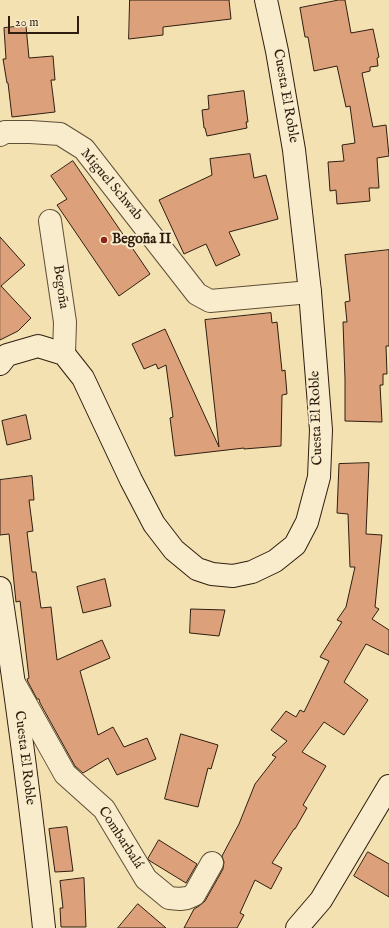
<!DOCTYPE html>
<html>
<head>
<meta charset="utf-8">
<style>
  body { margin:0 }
  #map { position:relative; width:389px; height:928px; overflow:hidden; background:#f4e1b1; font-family:"IM FELL English",serif }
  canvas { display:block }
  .scale { position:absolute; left:8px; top:16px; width:71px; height:18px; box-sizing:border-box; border:2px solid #2f1e10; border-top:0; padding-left:5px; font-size:12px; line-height:14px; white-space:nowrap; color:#2f1e10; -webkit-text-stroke:3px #f8eccc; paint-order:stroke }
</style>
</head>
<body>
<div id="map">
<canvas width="389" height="928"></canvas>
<div class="scale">20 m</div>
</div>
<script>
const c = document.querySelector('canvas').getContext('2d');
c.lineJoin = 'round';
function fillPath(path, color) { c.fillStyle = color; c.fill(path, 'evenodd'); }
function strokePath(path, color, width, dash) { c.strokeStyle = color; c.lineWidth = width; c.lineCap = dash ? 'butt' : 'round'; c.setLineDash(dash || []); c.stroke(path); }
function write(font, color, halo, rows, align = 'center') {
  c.font = font + ' "IM FELL English",serif'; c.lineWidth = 4; c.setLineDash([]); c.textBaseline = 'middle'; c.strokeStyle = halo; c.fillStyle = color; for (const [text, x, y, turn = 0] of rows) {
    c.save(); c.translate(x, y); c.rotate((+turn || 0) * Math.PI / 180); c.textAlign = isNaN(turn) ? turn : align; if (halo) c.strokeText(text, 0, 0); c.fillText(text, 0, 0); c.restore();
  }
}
const building = new Path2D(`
  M 130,0 L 229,0 L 231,19 L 163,27 L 163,35 L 129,39 Z
  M 339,0 L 345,0 L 351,33 L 373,29 L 379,57 L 377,58 L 378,66 L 370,67 L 370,71 L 362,73 L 373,127 L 386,125 L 389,156 L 377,158 L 379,188 L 369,188 L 370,201 L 337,204 L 336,190 L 330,191 L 328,162 L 344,161 L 342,145 L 355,143 L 350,106 L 346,107 L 337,66 L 314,71 L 308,37 L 305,37 L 300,8 Z
  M 26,26 L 29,58 L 53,56 L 55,80 L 51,80 L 55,112 L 12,117 L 8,83 L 7,83 L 3,59 L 6,59 L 4,28 Z
  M 244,91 L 248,122 L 246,122 L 247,128 L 207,136 L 205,128 L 204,128 L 202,110 L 209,109 L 208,96 Z
  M 250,154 L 254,178 L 266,175 L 278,219 L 229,232 L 240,255 L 216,266 L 206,244 L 184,254 L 159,200 L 212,175 L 210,159 Z
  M 73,161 L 150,274 L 119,296 L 57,205 L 67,199 L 51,176 Z
  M 0,237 L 25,265 L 1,286 L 31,318 L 18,331 L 0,340 Z
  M 389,250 L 389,346 L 386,346 L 387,374 L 383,374 L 383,385 L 380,385 L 382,422 L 345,421 L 345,379 L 343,322 L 347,322 L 345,302 L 350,301 L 345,255 Z
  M 271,313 L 272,323 L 277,322 L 282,371 L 285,370 L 287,394 L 282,395 L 281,446 L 244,449 L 244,448 L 175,456 L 170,418 L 173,417 L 166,365 L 158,369 L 156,364 L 144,369 L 132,344 L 165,329 L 219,447 L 205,320 Z
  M 26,415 L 31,439 L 7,445 L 2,421 Z
  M 369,463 L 366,534 L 382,535 L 375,607 L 379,609 L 372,619 L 389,630 L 389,655 L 366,644 L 344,682 L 368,700 L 344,735 L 324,722 L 302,752 L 326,766 L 303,805 L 307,808 L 295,829 L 294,829 L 272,863 L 282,868 L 271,889 L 255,880 L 240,913 L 244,915 L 237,928 L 184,928 L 194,909 L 199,906 L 205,901 L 223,869 L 224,862 L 222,856 L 239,824 L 255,784 L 276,757 L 272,755 L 287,741 L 271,730 L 286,711 L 296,717 L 300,710 L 304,712 L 329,661 L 320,657 L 342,622 L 337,620 L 346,607 L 355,567 L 350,567 L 348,514 L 337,513 L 339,464 Z
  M 32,476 L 34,500 L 29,500 L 33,531 L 27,532 L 32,572 L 36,572 L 41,608 L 51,607 L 57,660 L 102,640 L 110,658 L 80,671 L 98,735 L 113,727 L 124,747 L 147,738 L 156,759 L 117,775 L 108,758 L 83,773 L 75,766 L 40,703 L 39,699 L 37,699 L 28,682 L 27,679 L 29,678 L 20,601 L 16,602 L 9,534 L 0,535 L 0,480 Z
  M 105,579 L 111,606 L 83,613 L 77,587 Z
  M 191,609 L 225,610 L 219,636 L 190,633 Z
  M 181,734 L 218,745 L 211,769 L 208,768 L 198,807 L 165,799 Z
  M 67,827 L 73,871 L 55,872 L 49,829 Z
  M 159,840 L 197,864 L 186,883 L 150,861 L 148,859 Z
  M 368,852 L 389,864 L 389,897 L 354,876 Z
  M 84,878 L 86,927 L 61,927 L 60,908 L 63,908 L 60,881 Z
  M 138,904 L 166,928 L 118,928 Z`);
const minor = new Path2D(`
  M 0,135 L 5,132 L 30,132 L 60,134 L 84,149 L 197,294 L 210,301 L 310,292
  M 50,221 L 65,322 L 64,354
  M 14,683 L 65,774 L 104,809 L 146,879 L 169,898 L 180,899 L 187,898 L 194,895 L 212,863`);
const secondary = new Path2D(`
  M 0,364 L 7,355 L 38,346 L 64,354 L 83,378 L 131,480 L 154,524 L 174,550 L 197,569 L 212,574 L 233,576 L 252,572 L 275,561 L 295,545 L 307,522 L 319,477 L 321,430 L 310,292 L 294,150 L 277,51 L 266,0
  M 0,588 C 17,701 32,814 44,928
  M 297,928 L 321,900 L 389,786`);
const markers = [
  [104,240,4,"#8f2418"]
];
const streetNames = [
  ["Cuesta El Roble",285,96,80],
  ["Miguel Schwab",111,185,50],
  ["Begoña",60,287,82],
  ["Cuesta El Roble",317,418,-92],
  ["Cuesta El Roble",24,758,83],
  ["Combarbalá",120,838,57]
];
const poiNames = [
  ["Begoña II",112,240]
];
fillPath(building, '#dca17b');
strokePath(building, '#2f1e10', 1);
strokePath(minor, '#604f38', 24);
strokePath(secondary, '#2f1e10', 24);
strokePath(minor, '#f8eccc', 22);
strokePath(secondary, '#f8eccc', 22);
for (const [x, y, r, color] of markers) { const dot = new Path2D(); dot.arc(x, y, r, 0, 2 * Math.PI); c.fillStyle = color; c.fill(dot); strokePath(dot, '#f8eccc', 1.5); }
write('14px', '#2f1e10', '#f8eccc', streetNames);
write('bold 14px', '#2f1e10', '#f8eccc', poiNames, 'left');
</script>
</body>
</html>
